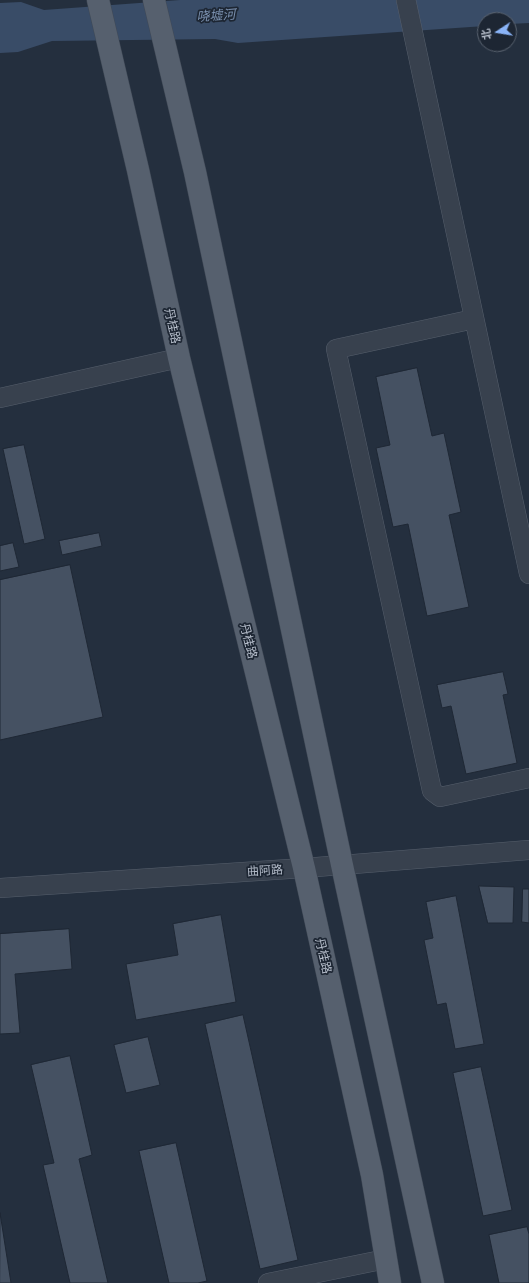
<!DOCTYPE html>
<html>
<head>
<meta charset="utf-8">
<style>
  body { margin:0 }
  #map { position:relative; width:529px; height:1283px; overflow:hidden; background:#242f3e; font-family:Inter,"Noto Sans SC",sans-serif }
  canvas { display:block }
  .north { position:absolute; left:477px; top:12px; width:40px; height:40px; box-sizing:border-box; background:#1d2633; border:1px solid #59626f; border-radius:50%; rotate:258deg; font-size:11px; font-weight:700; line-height:16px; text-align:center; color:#b4bcc9 }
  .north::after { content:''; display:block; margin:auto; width:14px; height:18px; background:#8ab4f8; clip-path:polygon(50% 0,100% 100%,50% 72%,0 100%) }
</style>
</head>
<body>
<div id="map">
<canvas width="529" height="1283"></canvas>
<div class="north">北</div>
</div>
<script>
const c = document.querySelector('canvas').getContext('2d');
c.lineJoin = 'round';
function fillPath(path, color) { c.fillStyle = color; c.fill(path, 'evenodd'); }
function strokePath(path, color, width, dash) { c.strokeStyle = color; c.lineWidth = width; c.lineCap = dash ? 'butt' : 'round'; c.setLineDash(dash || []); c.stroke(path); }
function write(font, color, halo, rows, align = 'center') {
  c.font = font + ' Inter,"Noto Sans SC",sans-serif'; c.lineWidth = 3.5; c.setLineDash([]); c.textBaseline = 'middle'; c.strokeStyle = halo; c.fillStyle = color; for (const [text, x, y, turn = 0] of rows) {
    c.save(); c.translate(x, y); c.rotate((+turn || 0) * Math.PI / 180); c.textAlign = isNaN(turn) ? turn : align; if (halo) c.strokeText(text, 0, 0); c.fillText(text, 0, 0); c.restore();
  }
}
const water = new Path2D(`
  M 180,0 L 529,0 L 529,23 L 509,24 L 509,20 L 485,20 L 485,26 L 238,43 L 215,39 L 52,41 L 18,52 L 0,53 L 0,3 L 21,2 L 44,10 Z`);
const building = new Path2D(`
  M 417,368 L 432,436 L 444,433 L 461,512 L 449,515 L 469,607 L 427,616 L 408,524 L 393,527 L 376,448 L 390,445 L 376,377 Z
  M 24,445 L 45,539 L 24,544 L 3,449 Z
  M 99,533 L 102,546 L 62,555 L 59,541 Z
  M 13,543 L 19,567 L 0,571 L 0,546 Z
  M 70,565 L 103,717 L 0,740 L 0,580 Z
  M 503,672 L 508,694 L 503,695 L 517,763 L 466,774 L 451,706 L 442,708 L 437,685 Z
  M 479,886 L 514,887 L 513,923 L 488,923 Z
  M 523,889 L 529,889 L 529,923 L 522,922 Z
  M 456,896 L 484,1044 L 455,1049 L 446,1003 L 437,1005 L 424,940 L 433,938 L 426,902 Z
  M 221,915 L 236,1002 L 136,1020 L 126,964 L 178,955 L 173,924 Z
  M 69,929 L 72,969 L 15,974 L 20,1033 L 0,1034 L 0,934 Z
  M 243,1015 L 298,1260 L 260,1269 L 205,1024 Z
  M 148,1037 L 160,1085 L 126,1093 L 114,1045 Z
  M 70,1056 L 92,1155 L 79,1159 L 108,1283 L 70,1283 L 43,1165 L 54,1163 L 31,1065 Z
  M 481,1067 L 512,1210 L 483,1216 L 453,1073 Z
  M 176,1143 L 207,1281 L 198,1283 L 169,1283 L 139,1151 Z
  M 0,1213 L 11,1283 L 0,1283 Z
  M 527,1227 L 529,1234 L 529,1283 L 499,1283 L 489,1235 Z`);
const minor = new Path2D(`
  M 406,0 L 529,574
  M 474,319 L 336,349 L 432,791 L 440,797 L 529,778
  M 0,398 L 179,358
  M 0,888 L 304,868 L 529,850
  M 268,1283 L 386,1259`);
const major = new Path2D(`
  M 98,0 L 138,170 L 179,358 L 304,868 L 372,1175 L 390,1283
  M 154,0 L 195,172 L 342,865 L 433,1283`);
const streetNames = [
  ["丹桂路",172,326,78],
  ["丹桂路",248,641,76],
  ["曲阿路",265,871,-4],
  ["丹桂路",323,956,77]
];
const waterNames = [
  ["哓墟河",216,16,-4]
];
fillPath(water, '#394c67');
fillPath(building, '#455162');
strokePath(building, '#1f2835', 1);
strokePath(minor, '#565f6c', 20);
strokePath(major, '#414a57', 23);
strokePath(minor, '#38414e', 19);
strokePath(major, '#56606e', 22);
write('12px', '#b4bcc9', '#1d2633', streetNames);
write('italic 13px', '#7c92b1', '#1d2633', waterNames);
</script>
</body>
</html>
